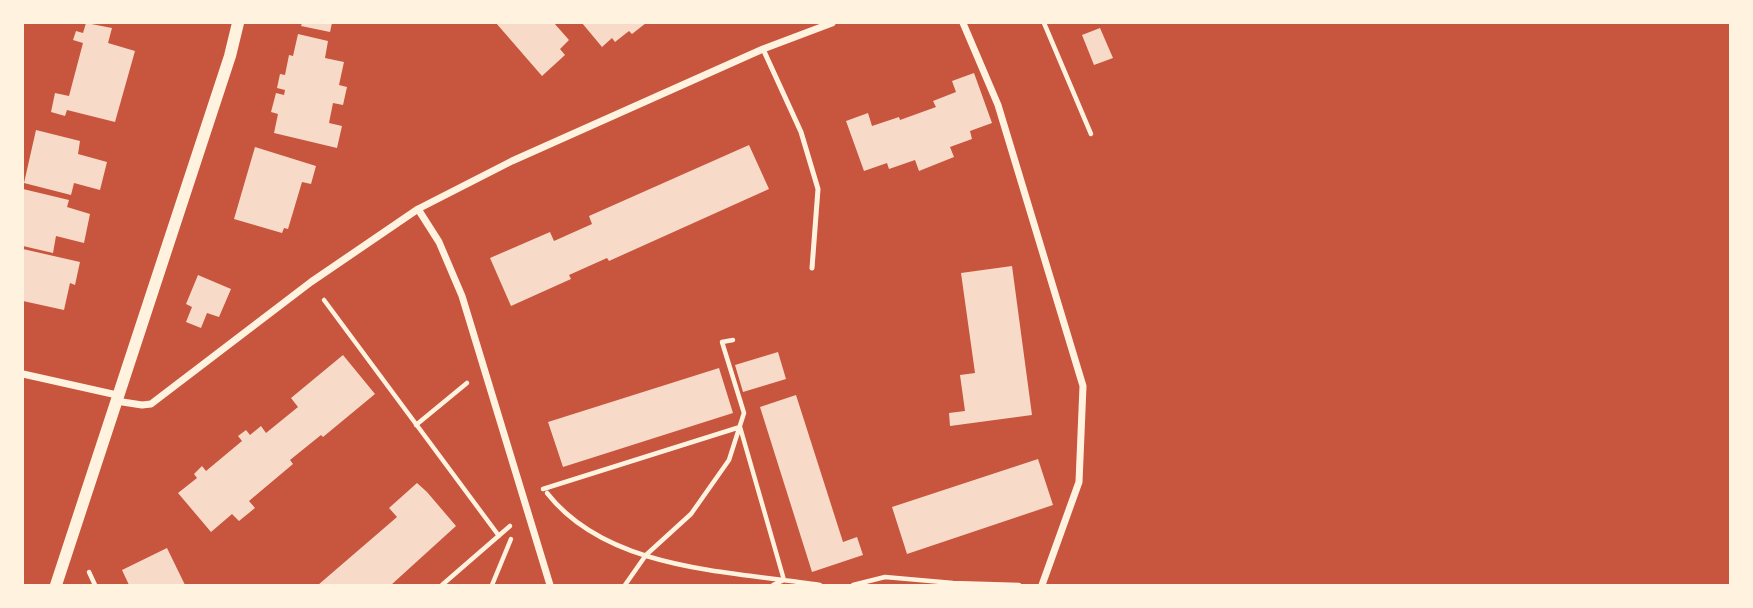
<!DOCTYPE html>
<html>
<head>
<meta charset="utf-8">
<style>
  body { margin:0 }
  #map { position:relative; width:1753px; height:608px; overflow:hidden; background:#c8553d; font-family:"PT Sans Narrow",sans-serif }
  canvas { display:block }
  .frame { position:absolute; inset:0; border:24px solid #fff3e0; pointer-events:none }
</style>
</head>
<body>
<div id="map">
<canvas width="1753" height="608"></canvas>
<div class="frame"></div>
</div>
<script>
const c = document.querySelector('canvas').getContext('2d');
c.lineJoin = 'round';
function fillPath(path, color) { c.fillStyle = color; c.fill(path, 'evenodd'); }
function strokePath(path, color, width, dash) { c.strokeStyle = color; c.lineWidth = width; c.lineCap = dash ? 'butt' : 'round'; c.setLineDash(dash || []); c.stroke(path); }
const building = new Path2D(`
  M 86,23 L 112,28 L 108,43 L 135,51 L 115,122 L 67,110 L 65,116 L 51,112 L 55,93 L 69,96 L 83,43 L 73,40 L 76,31 L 83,33 Z
  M 302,23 L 332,23 L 330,32 L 301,26 Z
  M 496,23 L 554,23 L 569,40 L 560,49 L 565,55 L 542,76 Z
  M 582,23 L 646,23 L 632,34 L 629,31 L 615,42 L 612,38 L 602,47 Z
  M 1100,28 L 1113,58 L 1094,65 L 1082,35 Z
  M 298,34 L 328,41 L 325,58 L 344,62 L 339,85 L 347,87 L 343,105 L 333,103 L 329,123 L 342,126 L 337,148 L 274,133 L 278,114 L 271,112 L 276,93 L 284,95 L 285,90 L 277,88 L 280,74 L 285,75 L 289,55 L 293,56 Z
  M 974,73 L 992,123 L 970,131 L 972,139 L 950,147 L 954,157 L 919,171 L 915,160 L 889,169 L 887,163 L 864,171 L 846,121 L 868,113 L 872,126 L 899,117 L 900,120 L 936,107 L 933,101 L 956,92 L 952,81 Z
  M 36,130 L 80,141 L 78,154 L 107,162 L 100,190 L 74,183 L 71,195 L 24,183 Z
  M 749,145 L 769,189 L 609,261 L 607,258 L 569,275 L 571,279 L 511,306 L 490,258 L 550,232 L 554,241 L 592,224 L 589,216 Z
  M 255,147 L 316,166 L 311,184 L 302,182 L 288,229 L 284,228 L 282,233 L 234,219 Z
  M 23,189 L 69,200 L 67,207 L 90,214 L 84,243 L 56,236 L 53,253 L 23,246 Z
  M 23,249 L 80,262 L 75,285 L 70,283 L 64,310 L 23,301 Z
  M 1012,266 L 1032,415 L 950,426 L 949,413 L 965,411 L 960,375 L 975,373 L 961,273 Z
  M 198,275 L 231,289 L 219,317 L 207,313 L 201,328 L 186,322 L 192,307 L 186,304 Z
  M 778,352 L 786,379 L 743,392 L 735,365 Z
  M 343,355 L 375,394 L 323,437 L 321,435 L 290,460 L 293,464 L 249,501 L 255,508 L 239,521 L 232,514 L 211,532 L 178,493 L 197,478 L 194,474 L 202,466 L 206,471 L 242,441 L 238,436 L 246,430 L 250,435 L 261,426 L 266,433 L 298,407 L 291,398 Z
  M 719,368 L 733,413 L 563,467 L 548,422 Z
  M 796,395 L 843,542 L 857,537 L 863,555 L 812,572 L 760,407 Z
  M 1038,459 L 1053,505 L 907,554 L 892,507 Z
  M 417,483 L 427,492 L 456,526 L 391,585 L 318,585 L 397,517 L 389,508 Z
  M 167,548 L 185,585 L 129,585 L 122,570 Z`);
const path = new Path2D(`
  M 1044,23 L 1091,134
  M 324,300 L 499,536
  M 416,425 L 467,383
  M 543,489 L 740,427 L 784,580 L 773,585
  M 547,493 C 608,571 730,571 820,585
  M 89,572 L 95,585
  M 442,585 L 510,526
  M 492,585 L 511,539
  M 625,585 L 646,555 L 691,514 L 729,460 L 744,413 L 722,342 L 733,340
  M 853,585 L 885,577 L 953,583 L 1019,585`);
const service = new Path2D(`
  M 763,49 L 801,132 L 818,189 L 812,268`);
const minor = new Path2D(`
  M 963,23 L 998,105 L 1083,386 L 1079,482 L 1042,585
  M 418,209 L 439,242 L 462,296 L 550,585
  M 23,374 L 117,395
  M 116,401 L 142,405 L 151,404 L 311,282 L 418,209 L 512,161 L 763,49 L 832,23`);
const tertiary = new Path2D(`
  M 56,585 L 230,56 L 238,23`);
fillPath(building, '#f7dbc8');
strokePath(path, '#fff3e0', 4.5);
strokePath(service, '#fff3e0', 5);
strokePath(minor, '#fff3e0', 7);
strokePath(tertiary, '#fff3e0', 12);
</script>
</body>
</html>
